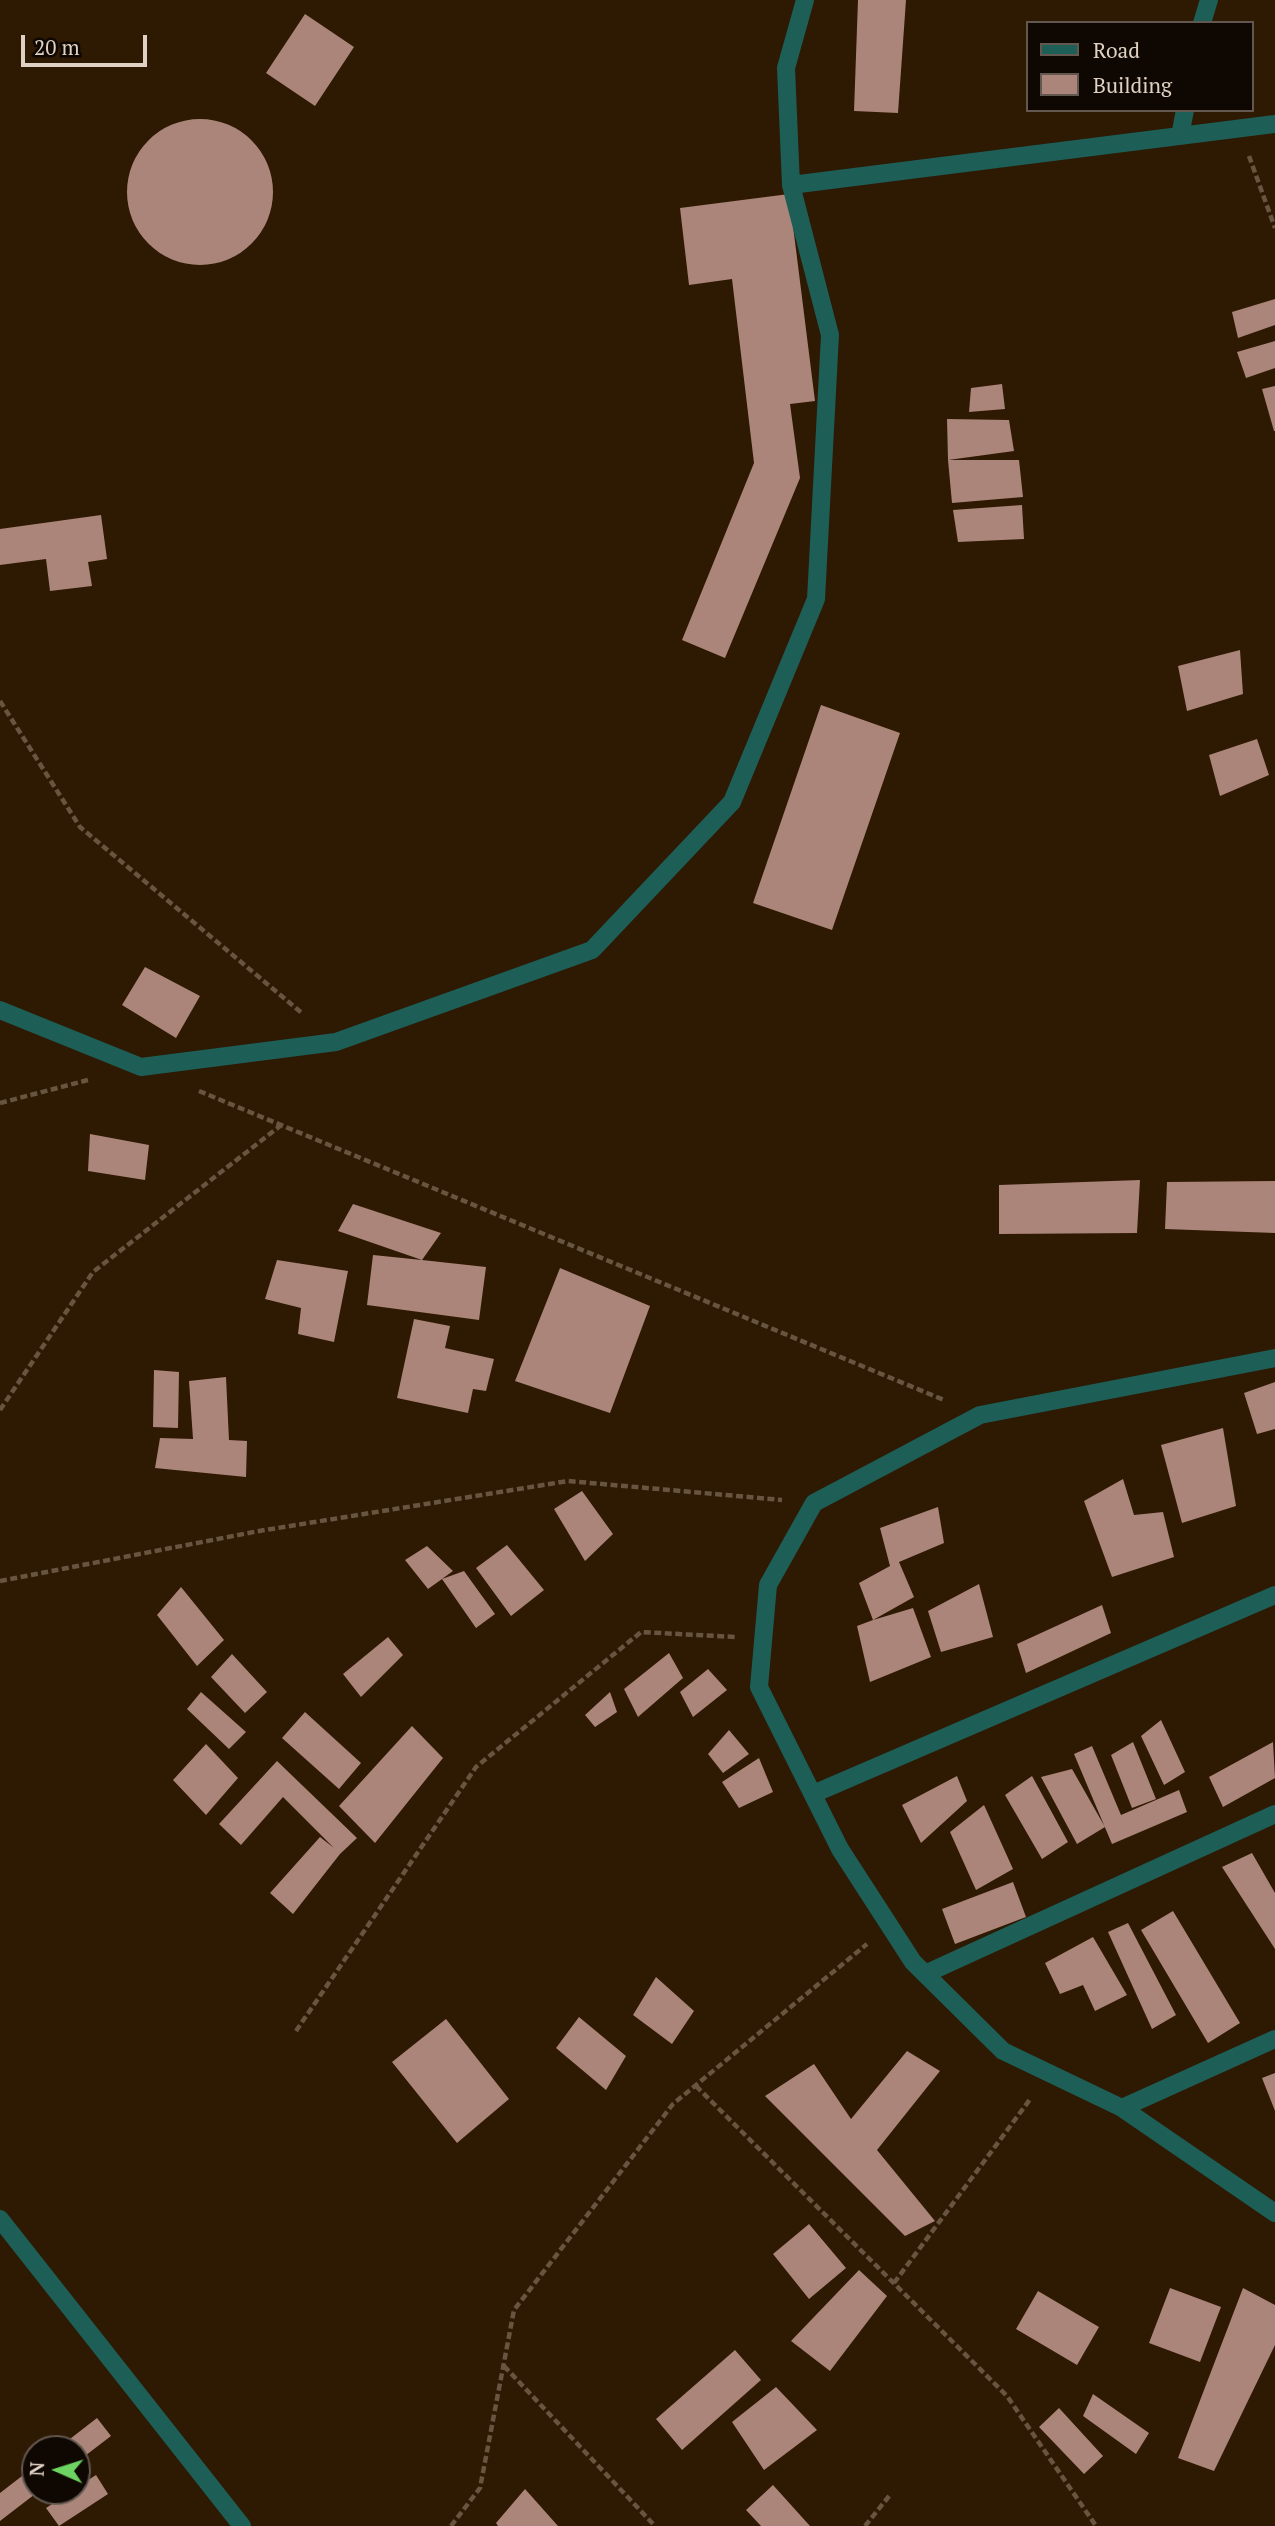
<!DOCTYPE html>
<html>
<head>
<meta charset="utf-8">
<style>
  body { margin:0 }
  #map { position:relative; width:1275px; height:2526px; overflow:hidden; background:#2e1902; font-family:"PT Serif",serif }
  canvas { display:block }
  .legend { position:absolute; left:1026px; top:21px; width:228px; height:91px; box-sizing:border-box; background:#0f0701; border:2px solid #62584f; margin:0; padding:9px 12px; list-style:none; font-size:21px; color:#dfd1c3 }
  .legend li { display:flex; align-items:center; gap:14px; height:35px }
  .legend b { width:35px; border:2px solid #62584f }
  .north { position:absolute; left:21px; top:2435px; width:70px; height:70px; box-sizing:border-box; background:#0f0701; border:2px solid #62584f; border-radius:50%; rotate:273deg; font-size:19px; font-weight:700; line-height:28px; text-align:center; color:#dfd1c3 }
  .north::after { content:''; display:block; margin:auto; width:24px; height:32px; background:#6dd361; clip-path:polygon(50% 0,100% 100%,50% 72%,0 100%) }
  .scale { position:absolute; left:21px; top:35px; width:126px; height:32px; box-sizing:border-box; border:4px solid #dfd1c3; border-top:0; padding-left:9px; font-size:21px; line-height:24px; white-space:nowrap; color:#dfd1c3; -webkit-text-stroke:5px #0f0701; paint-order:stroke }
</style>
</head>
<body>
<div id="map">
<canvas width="1275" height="2526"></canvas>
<ul class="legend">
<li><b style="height:9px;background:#1d5e57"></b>Road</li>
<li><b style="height:19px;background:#ab857a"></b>Building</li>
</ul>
<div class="north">N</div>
<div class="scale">20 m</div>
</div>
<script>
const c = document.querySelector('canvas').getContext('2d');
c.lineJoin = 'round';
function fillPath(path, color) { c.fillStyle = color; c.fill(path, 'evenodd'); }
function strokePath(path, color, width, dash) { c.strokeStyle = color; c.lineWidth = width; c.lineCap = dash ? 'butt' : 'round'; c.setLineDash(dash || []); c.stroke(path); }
const building = new Path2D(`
  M 858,0 L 906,0 L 898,113 L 854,111 Z
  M 305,14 L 354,47 L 315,106 L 266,73 Z
  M127 192a73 73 0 1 1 146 0a73 73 0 1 1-146 0Z
  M 789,194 L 815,401 L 790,404 L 800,478 L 725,658 L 682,640 L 754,463 L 732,279 L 689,285 L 680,208 Z
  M 1275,299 L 1275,325 L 1238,338 L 1232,312 Z
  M 1275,341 L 1275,368 L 1246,378 L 1237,352 Z
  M 1002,384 L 1005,409 L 969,412 L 971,388 Z
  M 1275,386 L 1275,431 L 1274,431 L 1262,389 Z
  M 947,419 L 1009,420 L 1014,451 L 948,460 L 1019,460 L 1023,497 L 952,503 L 948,460 Z
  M 1022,505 L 1024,539 L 958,542 L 953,510 Z
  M 101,515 L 107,559 L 88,562 L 92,586 L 50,591 L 46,559 L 0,565 L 0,529 Z
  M 1240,650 L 1243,694 L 1187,711 L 1178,666 Z
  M 821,705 L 900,733 L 832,930 L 753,903 Z
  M 1257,739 L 1269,775 L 1220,796 L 1209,755 Z
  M 145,967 L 200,996 L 176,1038 L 122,1005 Z
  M 90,1134 L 149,1145 L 145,1180 L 88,1171 Z
  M 1140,1180 L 1137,1233 L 999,1234 L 999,1185 Z
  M 1275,1181 L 1275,1233 L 1165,1229 L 1167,1182 Z
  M 353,1204 L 441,1233 L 422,1260 L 486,1267 L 479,1320 L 367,1305 L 373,1255 L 422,1260 L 338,1231 Z
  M 277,1260 L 348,1271 L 334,1342 L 298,1334 L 301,1308 L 265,1299 Z
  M 560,1268 L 650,1306 L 610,1413 L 515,1381 Z
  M 414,1319 L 450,1326 L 445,1348 L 494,1359 L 486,1391 L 473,1389 L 468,1413 L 397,1398 Z
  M 154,1370 L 179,1372 L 178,1428 L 153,1427 Z
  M 226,1377 L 229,1440 L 247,1441 L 246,1477 L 155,1468 L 160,1438 L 193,1439 L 189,1381 Z
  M 1275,1382 L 1275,1429 L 1257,1434 L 1244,1393 Z
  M 1223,1428 L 1236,1506 L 1182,1523 L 1161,1445 Z
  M 1123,1479 L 1134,1515 L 1163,1512 L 1174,1557 L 1112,1577 L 1084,1501 Z
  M 582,1491 L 613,1534 L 585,1561 L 554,1509 Z
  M 938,1507 L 944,1543 L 899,1562 L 914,1597 L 873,1620 L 913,1608 L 931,1657 L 870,1682 L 857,1626 L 873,1620 L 859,1583 L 890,1566 L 880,1528 Z
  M 507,1545 L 544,1590 L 511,1616 L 476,1568 Z
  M 427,1546 L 453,1571 L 442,1579 L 464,1571 L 495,1614 L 476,1628 L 442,1579 L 428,1589 L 405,1560 Z
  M 979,1584 L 993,1637 L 941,1652 L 928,1611 Z
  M 181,1587 L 224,1640 L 197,1666 L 157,1615 Z
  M 1102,1605 L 1111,1633 L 1026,1673 L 1017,1644 Z
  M 388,1637 L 403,1655 L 361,1697 L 343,1674 Z
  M 669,1653 L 683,1678 L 638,1717 L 624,1689 Z
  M 232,1654 L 267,1692 L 245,1713 L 211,1677 Z
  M 708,1669 L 727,1690 L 693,1717 L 680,1692 Z
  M 201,1692 L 246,1732 L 229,1749 L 187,1709 Z
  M 610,1692 L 617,1712 L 595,1727 L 585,1715 Z
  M 305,1712 L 361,1763 L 339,1789 L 282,1738 Z
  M 1161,1720 L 1185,1772 L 1164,1785 L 1141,1736 Z
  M 412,1726 L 443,1758 L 375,1843 L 339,1806 Z
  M 729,1730 L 749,1754 L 723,1773 L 708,1754 Z
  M 1133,1742 L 1156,1799 L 1132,1808 L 1111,1755 Z
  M 1273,1742 L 1275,1778 L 1223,1807 L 1209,1777 Z
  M 206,1744 L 238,1778 L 206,1815 L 173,1780 Z
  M 1092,1746 L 1121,1815 L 1179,1790 L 1187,1812 L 1112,1844 L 1074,1754 Z
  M 759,1758 L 773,1792 L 739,1808 L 722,1782 Z
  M 277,1761 L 357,1838 L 340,1854 L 293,1914 L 270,1893 L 320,1837 L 334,1848 L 283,1797 L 241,1845 L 219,1824 Z
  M 1072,1769 L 1105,1827 L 1077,1844 L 1041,1777 Z
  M 957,1776 L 967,1801 L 921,1843 L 902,1805 Z
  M 1032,1776 L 1068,1842 L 1042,1859 L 1005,1795 Z
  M 984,1805 L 1013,1869 L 976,1890 L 950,1832 Z
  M 1252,1853 L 1275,1893 L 1275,1949 L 1222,1867 Z
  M 1013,1882 L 1026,1917 L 955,1944 L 942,1909 Z
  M 1173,1911 L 1240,2023 L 1208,2043 L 1141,1930 Z
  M 1128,1923 L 1176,2015 L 1152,2029 L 1108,1932 Z
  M 1093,1937 L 1127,1995 L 1095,2011 L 1083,1985 L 1060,1994 L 1045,1963 Z
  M 656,1977 L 694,2011 L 672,2044 L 633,2015 Z
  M 579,2017 L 626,2056 L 606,2090 L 556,2048 Z
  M 446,2019 L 509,2099 L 457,2143 L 392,2062 Z
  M 907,2051 L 940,2071 L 877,2150 L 935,2221 L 905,2236 L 765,2096 L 814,2064 L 851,2119 Z
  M 1275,2073 L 1275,2111 L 1262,2078 Z
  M 809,2224 L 846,2268 L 809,2299 L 773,2254 Z
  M 859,2270 L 887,2296 L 830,2371 L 791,2341 Z
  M 1170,2288 L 1221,2307 L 1200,2362 L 1149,2343 Z
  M 1243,2288 L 1275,2305 L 1275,2345 L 1214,2471 L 1178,2458 Z
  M 1038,2291 L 1099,2327 L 1077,2365 L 1016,2329 Z
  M 735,2350 L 761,2380 L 682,2450 L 656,2419 Z
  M 776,2387 L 817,2430 L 764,2470 L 732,2422 Z
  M 1093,2394 L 1149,2433 L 1136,2454 L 1083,2416 Z
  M 1059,2408 L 1103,2456 L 1084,2474 L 1039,2427 Z
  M 97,2418 L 111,2436 L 77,2462 L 77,2449 L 57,2449 Z
  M 35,2466 L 35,2491 L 39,2491 L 0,2521 L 0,2493 Z
  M 96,2475 L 108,2494 L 59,2526 L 46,2508 L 72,2491 L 77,2491 L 77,2487 Z
  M 773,2485 L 810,2526 L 761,2526 L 746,2510 Z
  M 525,2489 L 558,2526 L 498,2526 L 496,2523 Z`);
const path = new Path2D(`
  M 1249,156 L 1275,228
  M 0,701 L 80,827 L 303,1014
  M 199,1091 L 944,1400
  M 0,1103 L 88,1080
  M 0,1410 L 93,1272 L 280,1126
  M 0,1581 L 259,1531 L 568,1481 L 782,1500
  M 296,2031 L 476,1767 L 641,1632 L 735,1637
  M 696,2086 L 1007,2396 L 1096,2526
  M 894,2283 L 1031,2098
  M 504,2366 L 655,2526
  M 451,2526 L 480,2488 L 514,2310 L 673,2104 L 867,1944
  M 865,2526 L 890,2495`);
const minor = new Path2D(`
  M 1202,23 L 1209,0
  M 1180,136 L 1185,110
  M 791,185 L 1275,124
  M 0,1010 L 141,1067 L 336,1042 L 592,950 L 732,802 L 816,599 L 830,335 L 791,185 L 786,68 L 805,0
  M 1275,1358 L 980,1415 L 814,1503 L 768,1585 L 759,1687 L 840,1849 L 913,1962 L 1003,2051 L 1122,2108 L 1275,2213
  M 813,1794 L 1275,1595
  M 925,1974 L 1275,1814
  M 1122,2108 L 1275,2039`);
const tertiary = new Path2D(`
  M 0,2219 L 242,2526`);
fillPath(building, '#ab857a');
strokePath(path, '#675541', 4.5, [7, 3.5]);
strokePath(minor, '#1d5e57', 18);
strokePath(tertiary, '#1d5e57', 18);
</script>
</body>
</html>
